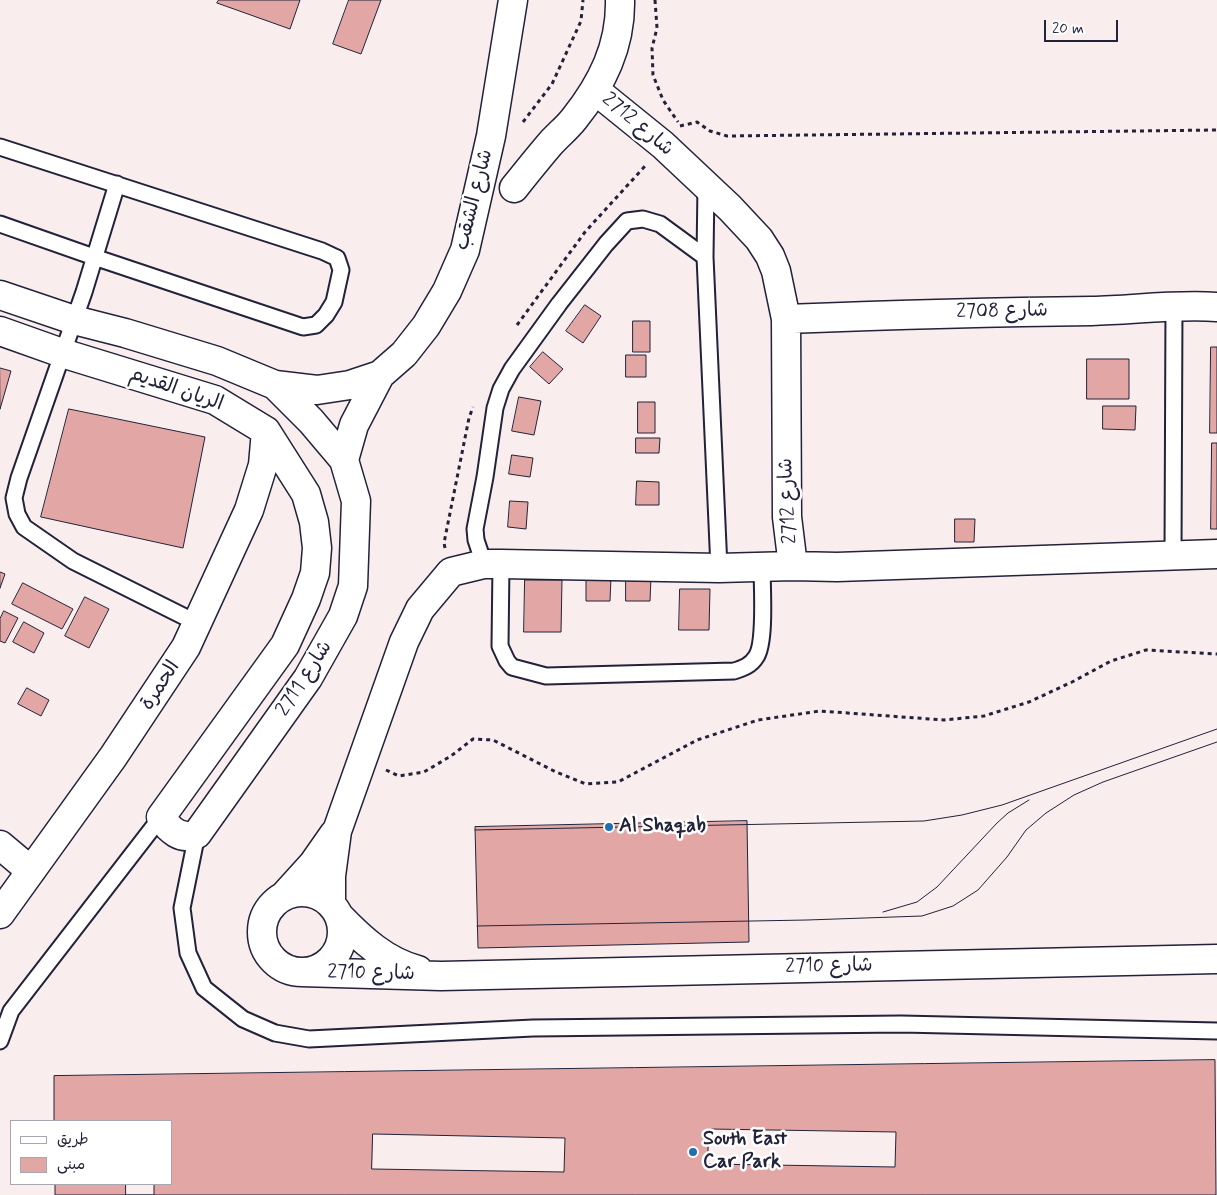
<!DOCTYPE html>
<html>
<head>
<meta charset="utf-8">
<style>
  body { margin:0 }
  #map { position:relative; width:1217px; height:1195px; overflow:hidden; background:#f9eded; font-family:Mynerve,"Playpen Sans Arabic",sans-serif }
  canvas { display:block }
  .legend { position:absolute; left:10px; top:1120px; width:162px; height:65px; box-sizing:border-box; background:#fff; border:1px solid #a7a7b1; margin:0; padding:6px 9px; list-style:none; font-size:15px; color:#22223b }
  .legend li { display:flex; align-items:center; gap:10px; height:25px }
  .legend b { width:25px; border:1px solid #a7a7b1 }
  .scale { position:absolute; left:1044px; top:20px; width:74px; height:22px; box-sizing:border-box; border:2px solid #22223b; border-top:0; padding-left:6px; font-size:15px; line-height:18px; white-space:nowrap; color:#22223b; -webkit-text-stroke:4px #fff; paint-order:stroke }
</style>
</head>
<body>
<div id="map">
<canvas width="1217" height="1195"></canvas>
<ul class="legend">
<li><b style="height:6px;background:#fff"></b>طريق</li>
<li><b style="height:14px;background:#e2a7a5"></b>مبنى</li>
</ul>
<div class="scale">20 m</div>
</div>
<script>
const c = document.querySelector('canvas').getContext('2d');
c.lineJoin = 'round';
function fillPath(path, color) { c.fillStyle = color; c.fill(path, 'evenodd'); }
function strokePath(path, color, width, dash) { c.strokeStyle = color; c.lineWidth = width; c.lineCap = dash ? 'butt' : 'round'; c.setLineDash(dash || []); c.stroke(path); }
function write(font, color, halo, rows, align = 'center') {
  c.font = font + ' Mynerve,"Playpen Sans Arabic",sans-serif'; c.lineWidth = 5; c.setLineDash([]); c.textBaseline = 'middle'; c.strokeStyle = halo; c.fillStyle = color; for (const [text, x, y, turn = 0] of rows) {
    c.save(); c.translate(x, y); c.rotate((+turn || 0) * Math.PI / 180); c.textAlign = isNaN(turn) ? turn : align; if (halo) c.strokeText(text, 0, 0); c.fillText(text, 0, 0); c.restore();
  }
}
const building = new Path2D(`
  M 219,0 L 300,0 L 290,29 L 217,3 Z
  M 349,0 L 381,0 L 361,54 L 333,44 Z
  M 585,305 L 601,316 L 583,343 L 566,331 Z
  M 633,321 L 650,321 L 650,352 L 633,352 Z
  M 1211,347 L 1217,347 L 1217,433 L 1210,433 Z
  M 543,352 L 563,369 L 549,384 L 530,367 Z
  M 626,355 L 646,355 L 646,377 L 626,377 Z
  M 1087,359 L 1129,359 L 1129,399 L 1087,399 Z
  M 0,368 L 11,371 L 0,409 Z
  M 519,397 L 541,401 L 534,435 L 512,431 Z
  M 638,402 L 655,402 L 655,433 L 638,433 Z
  M 1103,406 L 1136,406 L 1135,430 L 1103,429 Z
  M 69,409 L 205,437 L 183,548 L 41,517 Z
  M 636,438 L 660,438 L 659,453 L 636,453 Z
  M 1212,443 L 1217,443 L 1217,529 L 1211,529 Z
  M 512,455 L 533,458 L 530,477 L 509,474 Z
  M 637,481 L 659,482 L 659,505 L 636,505 Z
  M 510,501 L 528,502 L 526,529 L 508,527 Z
  M 955,519 L 975,519 L 974,542 L 955,542 Z
  M 0,572 L 5,574 L 0,588 Z
  M 611,577 L 610,601 L 586,601 L 586,578 Z
  M 626,577 L 651,577 L 650,601 L 626,601 Z
  M 525,580 L 562,580 L 561,632 L 524,632 Z
  M 23,583 L 73,609 L 62,629 L 12,604 Z
  M 680,589 L 710,589 L 709,630 L 679,630 Z
  M 85,597 L 109,609 L 89,648 L 65,636 Z
  M 4,611 L 18,618 L 5,643 L 0,641 L 0,619 Z
  M 24,622 L 44,633 L 34,653 L 13,642 Z
  M 27,688 L 49,700 L 41,716 L 18,704 Z
  M 747,821 L 749,942 L 478,948 L 475,827 Z
  M 1215,1060 L 1216,1195 L 55,1195 L 55,1184 L 171,1184 L 171,1121 L 54,1121 L 54,1076 Z
  M 709,1129 L 896,1132 L 895,1167 L 708,1164 Z
  M 373,1134 L 565,1138 L 564,1172 L 372,1169 Z
  M 126,1184 L 154,1184 L 154,1195 L 126,1195 Z`);
const path = new Path2D(`
  M 655,0 L 657,28 L 652,48 L 653,75 L 663,100 L 678,122
  M 523,122 L 552,84 L 581,21 L 583,0
  M 680,126 L 697,122 L 710,131 L 727,136 L 1217,130
  M 517,325 L 585,232 L 646,165
  M 445,548 L 444,543 L 469,418 L 473,407
  M 386,770 L 399,776 L 424,772 L 451,756 L 473,739 L 493,740 L 556,772 L 586,784 L 618,782 L 697,740 L 758,720 L 820,711 L 944,720 L 984,716 L 1029,702 L 1072,682 L 1111,661 L 1146,650 L 1217,654`);
const service = new Path2D(`
  M 0,147 L 322,251 L 337,258 L 341,270 L 334,302 L 326,315 L 316,325 L 303,327 L 94,257 L 0,224
  M 117,184 L 84,292 L 19,478 L 14,498 L 17,514 L 24,527 L 73,561 L 197,623
  M 706,186 L 705,257 L 719,568
  M 1173,555 L 1174,306
  M 484,564 L 476,540 L 475,529 L 485,477 L 495,408 L 501,389 L 512,369 L 559,304 L 606,244 L 627,221 L 643,219 L 660,224 L 705,257
  M 501,564 L 500,646 L 507,661 L 512,667 L 546,676 L 734,671 C 744,668 751,665 756,657 C 766,643 762,586 762,567
  M 197,834 L 182,908 L 188,953 L 204,988 L 243,1019 L 275,1033 L 309,1039 L 533,1028 L 901,1024 L 1217,1031
  M 0,1041 L 11,1011 L 161,817`);
const minor = new Path2D(`
  M 595,90 L 663,145 L 730,208 L 759,239 L 770,256 L 776,271 L 786,319 L 787,517 L 793,566 L 837,567 L 1217,554
  M 514,188 C 526,173 538,158 550,144 C 558,135 567,128 574,119 C 602,84 621,46 620,0
  M 0,295 L 74,320 L 125,333 L 217,361 L 275,385 L 311,421 L 344,460 L 356,501 L 353,586 L 343,616 L 308,678 L 197,834 C 181,841 169,830 161,817 L 285,645 L 306,599 L 315,573 L 317,548 L 314,522 L 306,494 L 266,431 L 215,400 L 62,353 L 0,331
  M 786,319 C 888,315 990,312 1092,311 C 1134,310 1175,304 1217,307
  M 275,385 L 317,390 L 350,385 L 380,375 L 404,354 L 426,326 L 447,291 L 465,250 L 491,136 L 513,0
  M 344,460 L 354,425 L 380,375
  M 0,845 L 31,871
  M262 932a40 40 0 1 1 80 0a40 40 0 1 1-80 0Z
  M 284,896 L 313,864 L 334,834
  M 331,903 L 331,876 L 337,831 L 404,642 L 420,609 L 451,572 L 484,564 L 501,564 L 719,568 L 793,566
  M 0,914 L 113,757 L 186,647 L 249,510 L 263,465 L 266,431
  M 339,916 C 361,939 386,962 418,970
  M 301,972 L 441,976 L 1217,959`);
const tram = new Path2D(`
  M 475,830 L 924,821 L 962,815 L 1002,805 L 1217,729
  M 883,912 L 917,902 L 937,887 L 997,823 L 1008,813 L 1029,800
  M 477,926 L 807,920 L 922,916 L 953,906 L 978,890 L 1007,857 L 1026,830 L 1046,813 L 1074,795 L 1103,782 L 1217,742`);
const markers = [
  [609,827,5,"#1f6fb2"],
  [693,1152,5,"#1f6fb2"]
];
const streetNames = [
  ["شارع 2712",637,125,40],
  ["شارع الشقب",475,200,-76],
  ["شارع 2708",1002,312,-1],
  ["الريان القديم",176,390,19],
  ["شارع 2712",789,501,-93],
  ["شارع 2711",305,679,-57],
  ["الحمرة",161,686,-57],
  ["شارع 2710",829,967,-1],
  ["شارع 2710",371,974,1]
];
const poiNames = [
  ["Al Shaqab",619,827],
  ["South East",703,1140],
  ["Car Park",703,1163]
];
fillPath(building, '#e2a7a5');
strokePath(building, '#22223b', 1);
strokePath(service, '#22223b', 19);
strokePath(minor, '#22223b', 31);
strokePath(path, '#22223b', 3, [4, 4]);
strokePath(service, '#fff', 15);
strokePath(minor, '#fff', 28);
strokePath(tram, '#22223b', 1);
for (const [x, y, r, color] of markers) { const dot = new Path2D(); dot.arc(x, y, r, 0, 2 * Math.PI); c.fillStyle = color; c.fill(dot); strokePath(dot, '#fff', 2); }
write('20px', '#22223b', '#fff', streetNames);
write('bold 20px', '#22223b', '#fff', poiNames, 'left');
</script>
</body>
</html>
